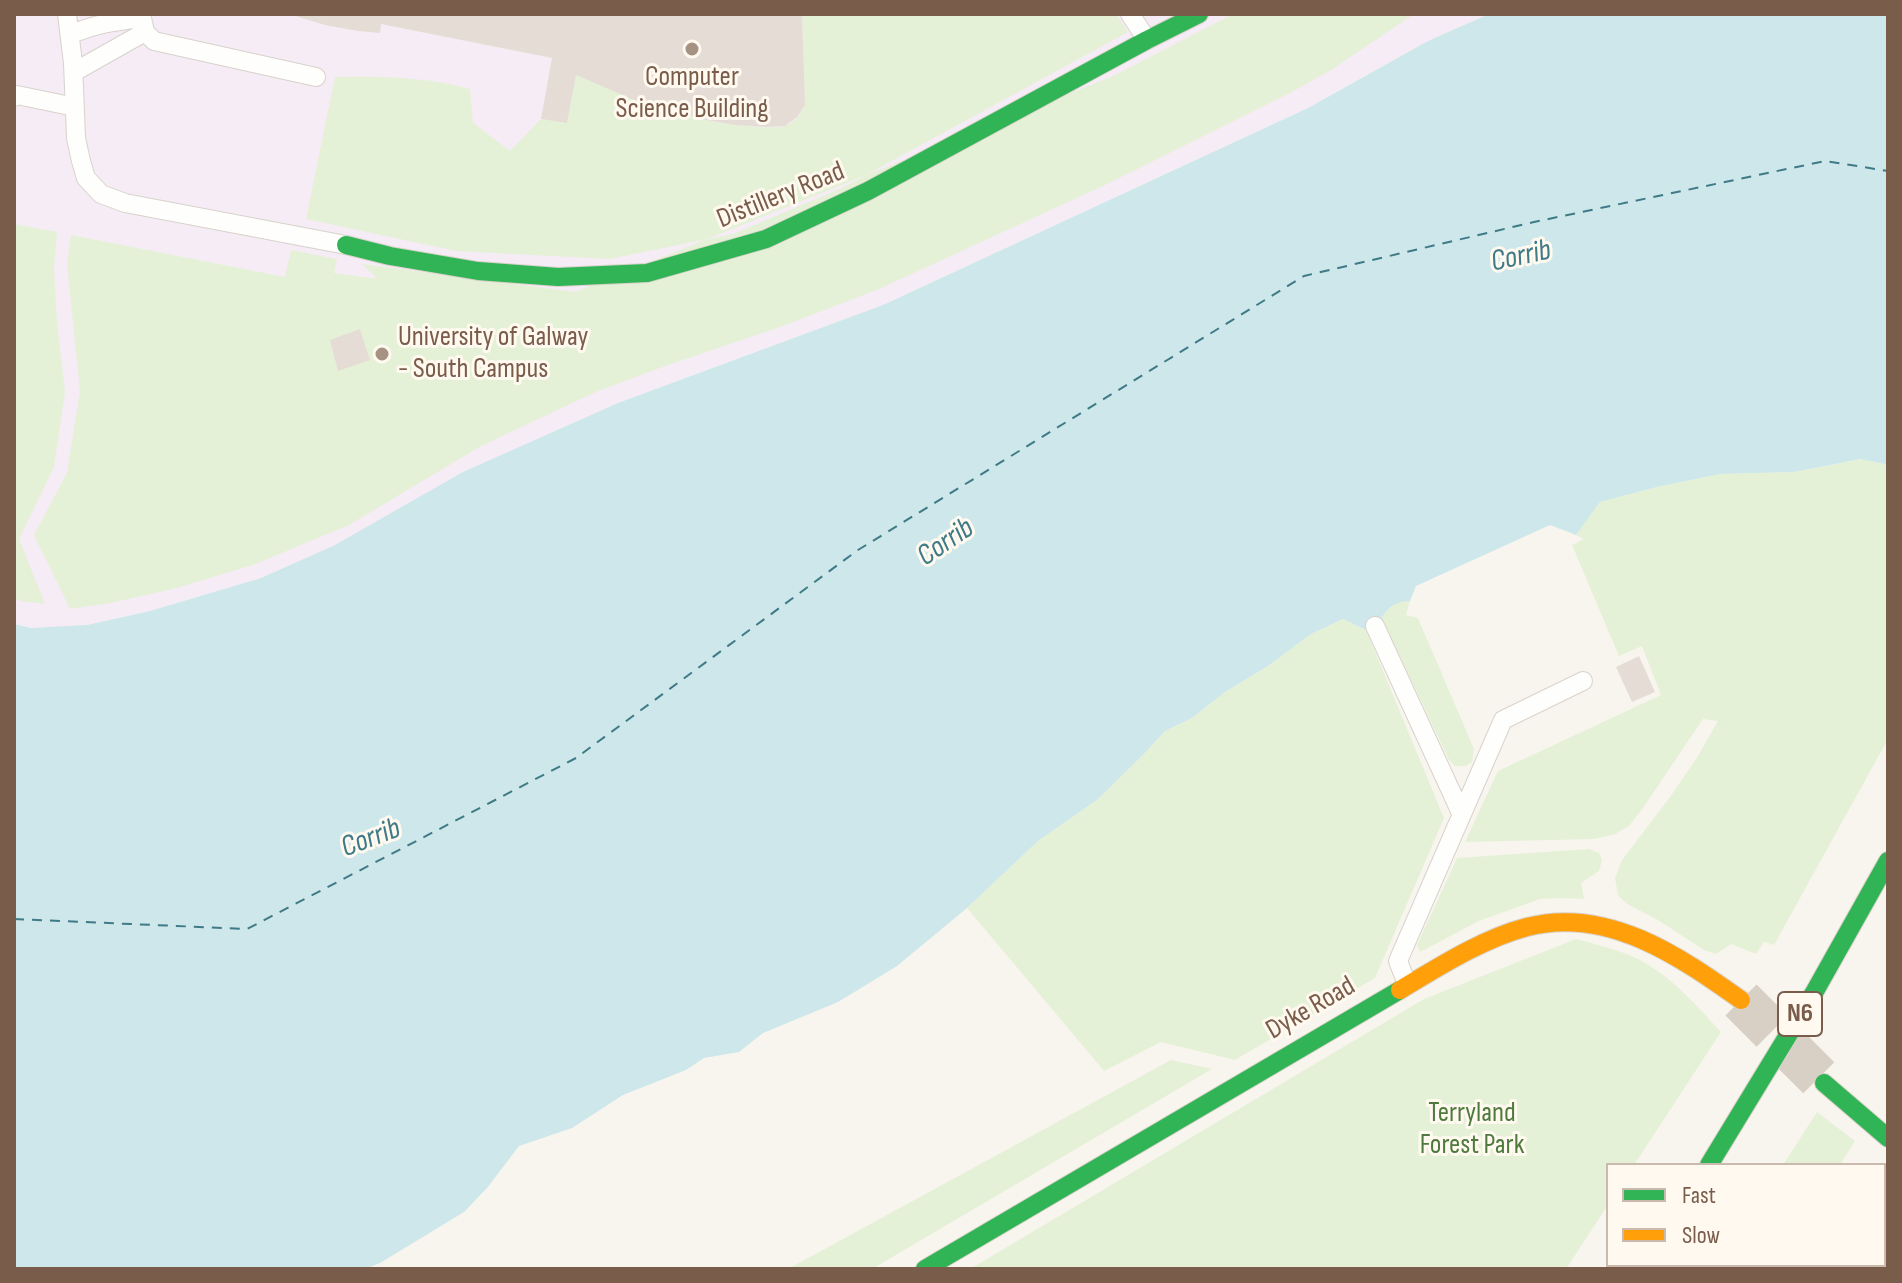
<!DOCTYPE html>
<html>
<head>
<meta charset="utf-8">
<style>
  body { margin:0 }
  #map { position:relative; width:1902px; height:1283px; overflow:hidden; background:#f8f5ee; font-family:"Sofia Sans Condensed",sans-serif }
  canvas { display:block }
  .frame { position:absolute; inset:0; border:16px solid #7a5c4a; pointer-events:none }
  .legend { position:absolute; left:1606px; top:1163px; width:280px; height:104px; box-sizing:border-box; background:#fff9f0; border:2px solid #cabaae; margin:0; padding:10px 14px; list-style:none; font-size:24px; color:#7a5c4a }
  .legend li { display:flex; align-items:center; gap:16px; height:40px }
  .legend b { width:40px; border:2px solid #cabaae }
</style>
</head>
<body>
<div id="map">
<canvas width="1902" height="1283"></canvas>
<div class="frame"></div>
<ul class="legend">
<li><b style="height:10px;background:#30b455"></b>Fast</li>
<li><b style="height:10px;background:#ff9f0a"></b>Slow</li>
</ul>
</div>
<script>
const c = document.querySelector('canvas').getContext('2d');
c.lineJoin = 'round';
function fillPath(path, color) { c.fillStyle = color; c.fill(path, 'evenodd'); }
function strokePath(path, color, width, dash) { c.strokeStyle = color; c.lineWidth = width; c.lineCap = dash ? 'butt' : 'round'; c.setLineDash(dash || []); c.stroke(path); }
function write(font, color, halo, rows, align = 'center') {
  c.font = font + ' "Sofia Sans Condensed",sans-serif'; c.lineWidth = 6; c.setLineDash([]); c.textBaseline = 'middle'; c.strokeStyle = halo; c.fillStyle = color; for (const [text, x, y, turn = 0] of rows) {
    c.save(); c.translate(x, y); c.rotate((+turn || 0) * Math.PI / 180); c.textAlign = isNaN(turn) ? turn : align; if (halo) c.strokeText(text, 0, 0); c.fillText(text, 0, 0); c.restore();
  }
}
const education = new Path2D(`
  M 14,14 L 1489,14 L 1428,41 L 1308,108 L 883,305 L 618,403 L 335,545 L 261,578 L 150,611 L 87,625 L 31,628 L 14,624 Z`);
const green = new Path2D(`
  M 802,14 L 1116,14 L 1128,32 L 844,187 L 733,234 L 609,259 L 456,251 L 306,219 L 335,77 C 378,76 429,77 470,89 L 473,123 L 510,151 L 541,119 L 567,122 L 576,75 C 631,99 687,121 747,126 C 759,127 773,129 784,126 C 794,124 801,113 805,105 Z
  M 1233,14 L 1414,14 L 1331,70 L 1290,93 L 1103,186 L 879,289 L 783,326 L 668,365 L 598,391 L 481,446 L 349,525 L 253,565 L 173,589 L 110,603 L 70,609 L 34,535 L 67,473 L 80,391 L 67,265 L 71,235 L 285,277 L 291,250 L 337,259 L 334,273 L 378,279 L 362,264 L 575,292 L 1113,76 Z
  M 14,224 L 57,232 L 54,268 L 57,323 L 65,392 L 54,467 L 19,539 L 45,604 L 21,601 L 14,598 Z
  M 1862,459 L 1888,465 L 1888,739 L 1774,945 L 1764,942 L 1756,954 L 1731,944 L 1716,954 L 1704,950 L 1658,920 L 1627,904 L 1618,895 L 1615,878 L 1622,860 L 1670,797 L 1696,759 L 1718,721 L 1703,719 L 1643,808 L 1629,826 L 1615,834 L 1594,839 L 1465,842 L 1498,771 L 1661,695 L 1642,646 L 1619,656 L 1572,545 L 1584,539 L 1576,535 L 1600,502 L 1657,487 L 1720,474 L 1794,472 Z
  M 1401,601 L 1410,601 L 1406,615 L 1418,618 L 1474,749 L 1472,762 L 1466,766 L 1455,766 L 1449,760 L 1384,623 L 1382,617 C 1388,609 1392,604 1401,601 Z
  M 1343,619 L 1366,630 L 1444,818 L 1375,978 L 1235,1060 L 1161,1042 L 1104,1071 L 967,908 L 1038,841 L 1097,800 L 1145,753 L 1165,731 L 1192,718 L 1225,692 L 1268,666 L 1311,634 Z
  M 1589,849 L 1599,853 L 1602,860 L 1599,871 L 1581,883 L 1584,899 L 1564,898 L 1540,899 L 1479,921 L 1420,952 L 1417,945 L 1457,858 Z
  M 1576,939 C 1598,945 1621,950 1642,961 C 1674,979 1697,1006 1721,1032 L 1634,1165 L 1608,1165 L 1608,1205 L 1566,1269 L 970,1269 L 1424,999 Z
  M 1171,1060 L 1212,1069 L 872,1269 L 788,1269 Z
  M 1817,1112 L 1855,1141 L 1840,1165 L 1783,1165 Z`);
const water = new Path2D(`
  M 1489,14 L 1888,14 L 1888,465 L 1861,459 L 1794,472 L 1720,474 L 1657,487 L 1600,502 L 1576,535 L 1550,525 L 1416,586 L 1410,601 C 1396,601 1390,606 1382,617 L 1384,623 L 1366,630 L 1343,619 L 1311,634 L 1268,666 L 1225,692 L 1192,718 L 1165,731 L 1145,753 L 1097,800 L 1038,841 L 967,908 L 897,966 L 838,1002 L 763,1033 L 739,1052 L 704,1058 L 686,1070 L 623,1095 L 572,1128 L 519,1146 L 487,1188 L 464,1212 L 380,1263 L 365,1269 L 14,1269 L 14,624 L 31,628 L 87,625 L 150,611 L 261,578 L 335,545 L 463,472 L 618,403 L 883,305 L 1308,108 L 1428,41 Z`);
const ferry = new Path2D(`
  M 14,919 L 247,929 L 576,758 L 858,550 L 1304,276 L 1534,222 L 1825,161 L 1888,171`);
const building = new Path2D(`
  M 289,14 L 802,14 L 805,105 L 797,117 L 785,126 L 766,127 L 735,125 L 701,119 L 664,109 L 634,100 L 576,75 L 567,123 L 541,119 L 552,58 L 381,24 L 380,33 L 358,31 L 325,25 Z
  M 360,329 L 370,360 L 338,371 L 330,340 Z
  M 1639,656 L 1655,692 L 1632,702 L 1616,667 Z
  M 1884,1219 L 1888,1228 L 1888,1269 L 1858,1269 L 1856,1265 L 1884,1265 Z`);
const secondaryTunnel = new Path2D(`
  M 1741,1000 L 1824,1083`);
const lane = new Path2D(`
  M 67,14 L 73,63 L 76,138 L 81,161 L 86,178 L 101,194 L 125,203 L 346,245
  M 1130,14 L 1147,40
  M 70,35 C 94,24 116,21 142,18 L 145,32 L 154,41 L 316,77
  M 74,72 L 145,32
  M 14,97 L 17,95 L 75,107
  M 1375,626 L 1461,813
  M 1407,984 L 1398,961 L 1503,720 L 1583,681`);
const fast = new Path2D(`
  M 346,245 L 390,256 L 478,271 L 558,277 L 647,273 L 766,239 L 868,191 L 1147,40 L 1199,14
  M 1824,1083 L 1888,1138
  M 1709,1165 L 1815,991 L 1888,861
  M 925,1269 L 1400,990`);
const slow = new Path2D(`
  M 1400,990 C 1440,966 1482,939 1527,927 C 1607,906 1679,956 1741,1000
  M 1641,1269 L 1644,1265`);
const markers = [
  [692,49,8,"#a69283"],
  [382,354,8,"#a69283"]
];
const shields = [
  [1800,1014,44]
];
const shieldNames = [
  ["N6",1800,1014]
];
const poiNames = [
  ["Computer",692,78],
  ["Science Building",692,110],
  ["University of Galway",398,338,"left"],
  ["- South Campus",398,370,"left"]
];
const streetNames = [
  ["Distillery Road",781,196,-22],
  ["Dyke Road",1311,1009,-30]
];
const parkNames = [
  ["Terryland",1472,1114],
  ["Forest Park",1472,1146]
];
const waterNames = [
  ["Corrib",1521,257,-12],
  ["Corrib",946,543,-34],
  ["Corrib",371,839,-21]
];
fillPath(education, '#f5ecf5');
fillPath(green, '#e5f1d7');
fillPath(water, '#cde7ea');
strokePath(ferry, '#3f7a87', 2, [10, 8]);
fillPath(building, '#e5ddd5');
strokePath(secondaryTunnel, '#d8cfc5', 44, [44, 22]);
strokePath(lane, '#d8d2cc', 20);
strokePath(fast, '#d8d1c9', 20);
strokePath(slow, '#d8d1c9', 20);
strokePath(lane, '#fefefc', 18);
strokePath(fast, '#30b455', 18);
strokePath(slow, '#ff9f0a', 18);
for (const [x, y, r, color] of markers) { const dot = new Path2D(); dot.arc(x, y, r, 0, 2 * Math.PI); c.fillStyle = color; c.fill(dot); strokePath(dot, '#fff9f0', 3); }
for (const [x, y, w] of shields) { const box = new Path2D(); box.roundRect(x - w / 2, y - 22, w, 44, 6); c.fillStyle = '#fff9f0'; c.fill(box); strokePath(box, '#7a5c4a', 2); }
write('bold 26px', '#7a5c4a', null, shieldNames);
write('28px', '#7a5c4a', '#fff9f0', poiNames);
write('28px', '#7a5c4a', '#fff9f0', streetNames);
write('28px', '#4f7a3e', '#fff9f0', parkNames);
write('italic 30px', '#3f7a87', '#fff9f0', waterNames);
</script>
</body>
</html>
